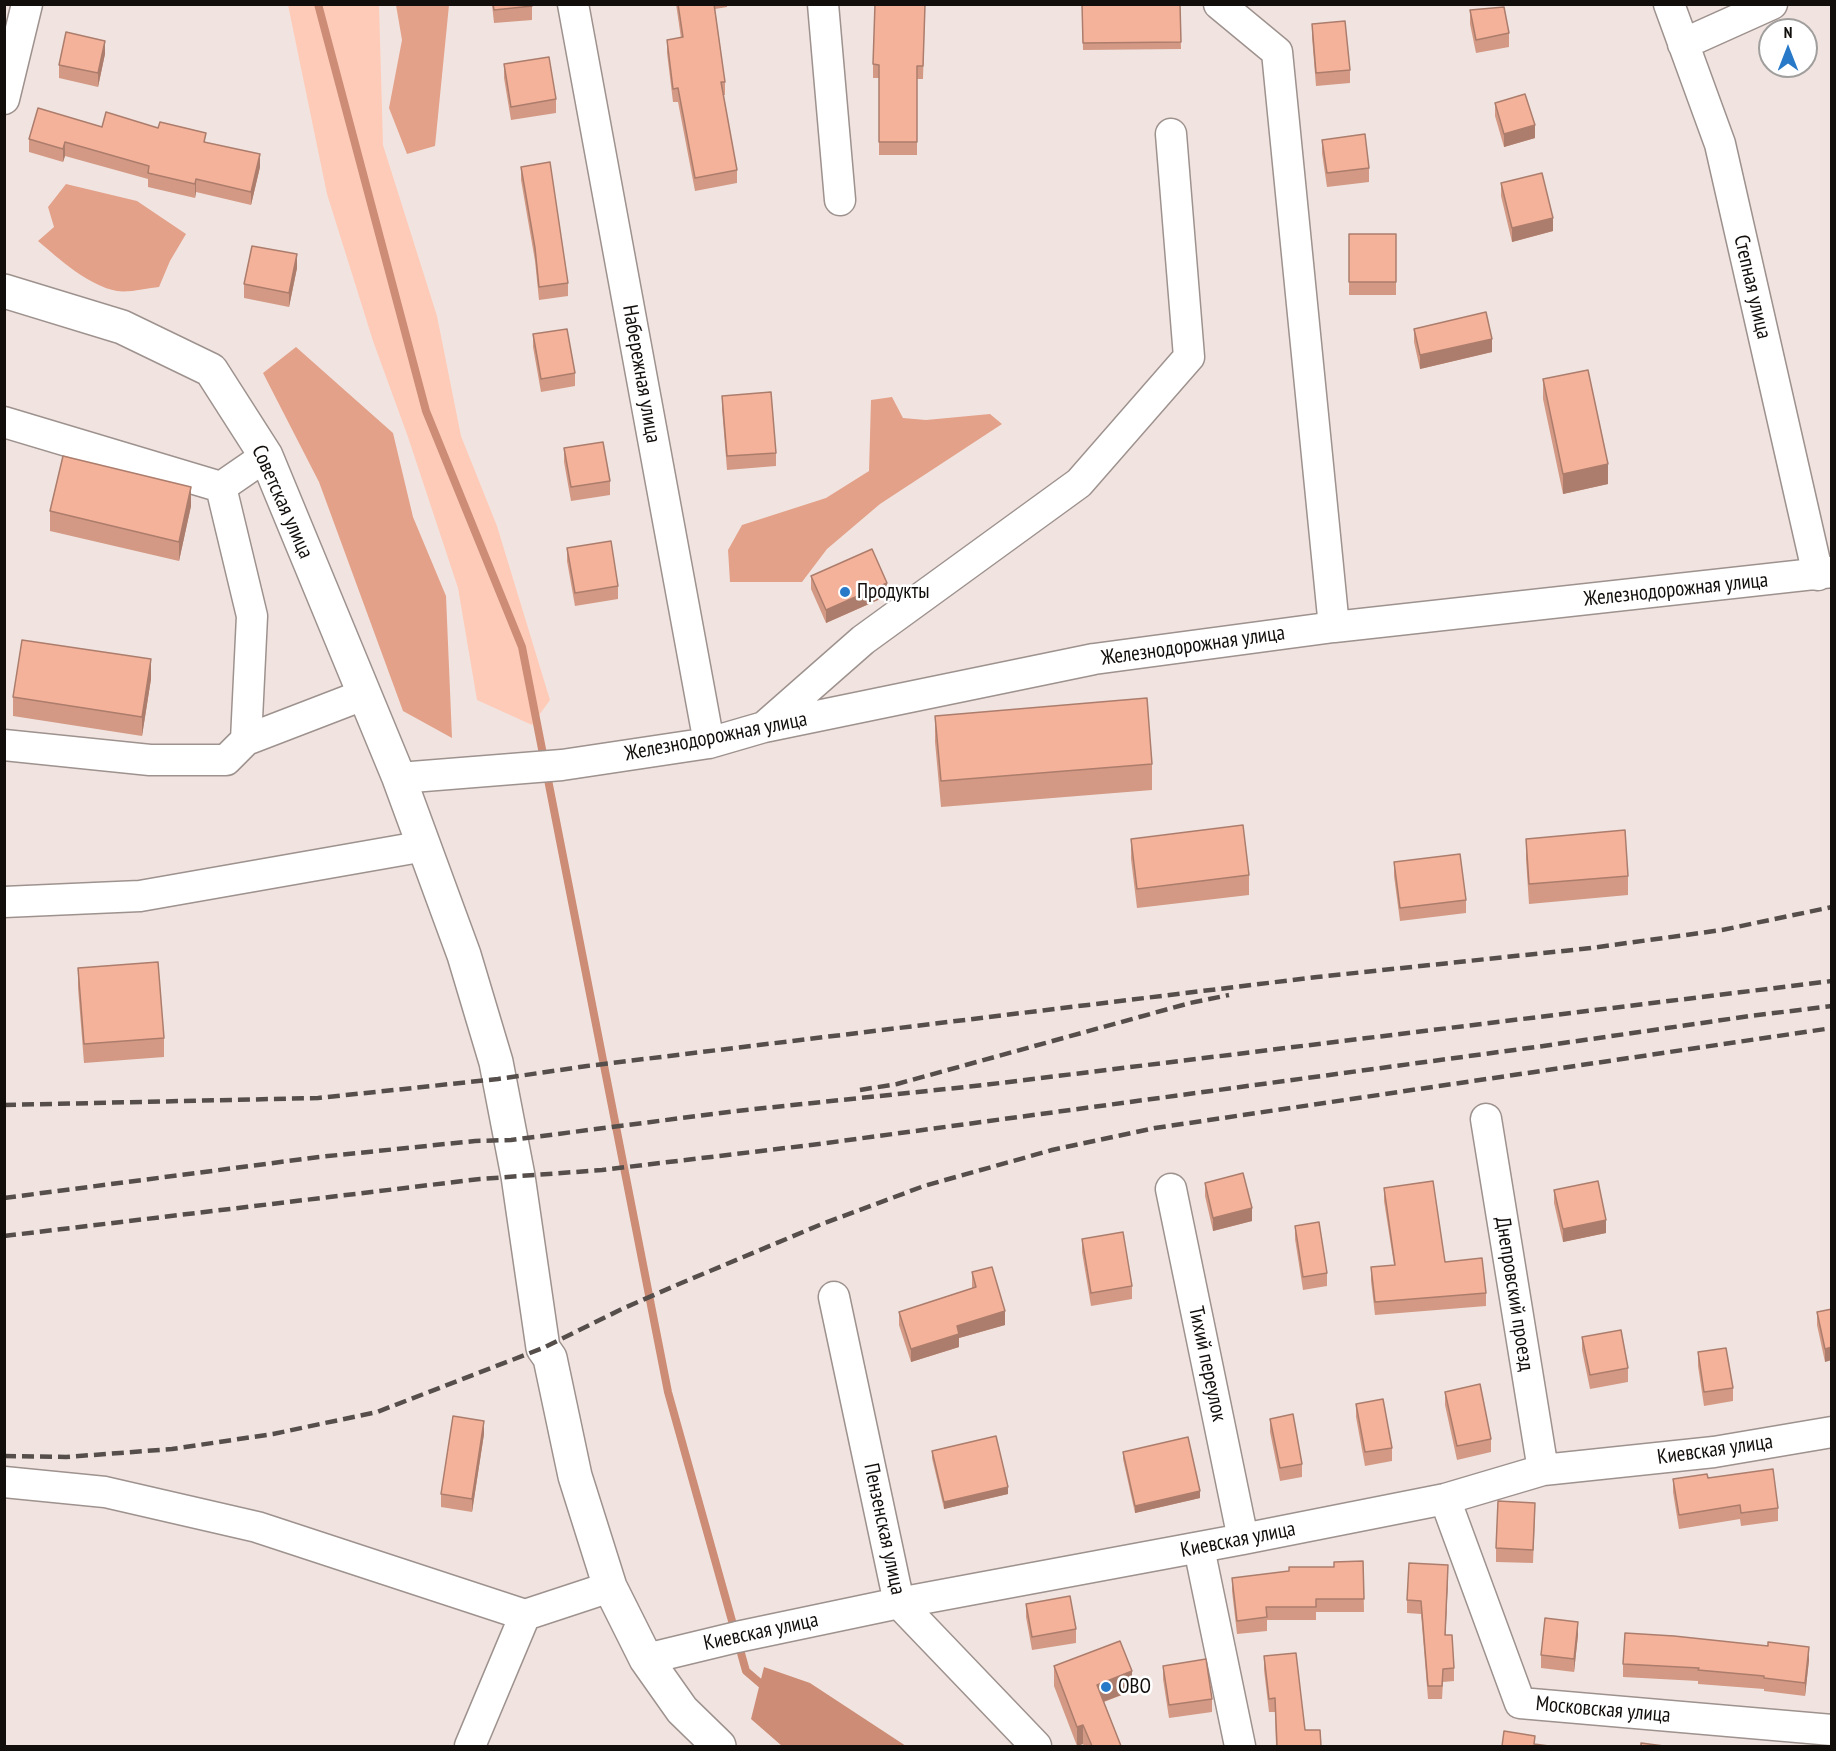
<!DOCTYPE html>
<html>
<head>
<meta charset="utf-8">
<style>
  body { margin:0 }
  #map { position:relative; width:1836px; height:1751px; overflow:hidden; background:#f1e4e0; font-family:"PT Sans Narrow",sans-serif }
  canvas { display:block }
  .frame { position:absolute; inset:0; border:6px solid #120e0c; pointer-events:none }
  .north { position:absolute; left:1758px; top:18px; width:60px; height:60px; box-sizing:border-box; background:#fff; border:2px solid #a09f9e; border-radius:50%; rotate:0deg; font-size:16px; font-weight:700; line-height:24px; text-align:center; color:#120e0c }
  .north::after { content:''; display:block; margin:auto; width:21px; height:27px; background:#2879c8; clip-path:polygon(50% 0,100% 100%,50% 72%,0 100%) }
</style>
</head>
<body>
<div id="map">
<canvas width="1836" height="1751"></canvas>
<div class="frame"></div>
<div class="north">N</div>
</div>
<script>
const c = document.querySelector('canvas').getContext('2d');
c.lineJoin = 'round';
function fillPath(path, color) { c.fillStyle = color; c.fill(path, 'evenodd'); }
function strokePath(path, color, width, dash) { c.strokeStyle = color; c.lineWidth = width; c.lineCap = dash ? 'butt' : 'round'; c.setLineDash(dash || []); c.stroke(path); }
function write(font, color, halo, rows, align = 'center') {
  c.font = font + ' "PT Sans Narrow",sans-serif'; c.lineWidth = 5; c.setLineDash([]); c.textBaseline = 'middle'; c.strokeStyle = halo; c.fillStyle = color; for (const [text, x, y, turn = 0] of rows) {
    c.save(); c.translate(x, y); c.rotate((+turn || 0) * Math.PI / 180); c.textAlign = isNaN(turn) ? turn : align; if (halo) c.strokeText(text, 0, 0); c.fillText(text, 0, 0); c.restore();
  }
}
const green = new Path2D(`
  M 288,5 L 379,5 L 383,145 L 437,316 L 461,436 L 497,526 L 550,700 L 532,725 L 477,700 L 458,588 L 408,437 L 373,341 L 327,194 Z`);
const forest = new Path2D(`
  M 396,5 L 449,5 L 435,146 L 407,154 L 389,108 L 402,40 Z
  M 66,184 L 137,201 L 186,234 L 170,261 L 159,287 C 148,288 128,293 117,291 C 89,286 59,259 38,241 L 54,227 L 48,207 Z
  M 296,347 L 393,433 L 413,517 L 446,596 L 452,738 L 403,711 L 319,482 L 263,373 Z
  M 892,397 L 903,418 L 926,420 L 990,414 L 1002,424 L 880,504 L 827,549 L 802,582 L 730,582 L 728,550 L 742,525 L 826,498 L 869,471 L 871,400 Z`);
const water = new Path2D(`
  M 764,1667 L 810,1683 L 906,1746 L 782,1746 L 751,1719 Z`);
const stream = new Path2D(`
  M 318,4 L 426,411 L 522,647 L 668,1392 L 746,1671 L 767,1689`);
const minor = new Path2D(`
  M 573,4 L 709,743
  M 823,4 L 840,200
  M 1219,4 L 1277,52 L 1334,627
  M 1669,4 L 1720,144 L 1818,575
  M 1683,44 L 1772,4
  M 4,99 L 27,4
  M 4,422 L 221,487 L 252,616 L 246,740 L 226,760 L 150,760 L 4,745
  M 221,487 L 266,456
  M 764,727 L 863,640 L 1079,483 L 1189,357 L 1171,134
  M 246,740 L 363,695
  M 399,778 L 562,765 L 709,743 L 764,727 L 1094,659 L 1334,627 L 1832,572
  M 4,902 L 140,896 L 425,846
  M 1486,1119 L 1543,1470
  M 1171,1189 L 1243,1539
  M 834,1297 L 899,1603 L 1036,1746
  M 4,1482 L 105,1492 L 257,1527 L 525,1615 L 610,1587
  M 1445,1499 L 1520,1703 L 1832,1730
  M 1199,1548 L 1240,1746
  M 646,1659 L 737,1637 L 899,1603 L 1243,1539 L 1445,1499 L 1543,1470 L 1714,1452 L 1832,1432
  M 470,1746 L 525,1615`);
const major = new Path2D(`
  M 4,291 L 122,327 L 211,370 L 266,456 L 399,778 L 464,955 L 496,1062 L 518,1176 L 543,1348 L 550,1358 L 575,1476 L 610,1587 L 646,1659 L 682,1710 L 719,1746`);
const rail = new Path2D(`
  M 860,1090 L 897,1084 L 1190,1003 L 1229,995
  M 4,1105 L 318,1098 L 498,1079 L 587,1066 L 1317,977 L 1591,948 L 1722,930 L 1832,907
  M 4,1198 L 319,1157 L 475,1141 L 511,1140 L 736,1111 L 984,1085 L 1832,981
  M 4,1236 L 480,1179 L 602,1170 L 819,1144 L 1536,1047 L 1750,1016 L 1832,1006
  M 4,1456 L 66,1457 L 172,1449 L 273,1434 L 377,1412 L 543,1348 L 622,1309 L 679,1284 L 822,1224 L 924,1186 L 1052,1150 L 1155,1128 L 1832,1028`);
const wall = new Path2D(`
  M 492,4 L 532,4 L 532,20 L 494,23 Z
  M 676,4 L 727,4 L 727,7 L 715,9 L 725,82 L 725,95 L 723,95 L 737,170 L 737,183 L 695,191 L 678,102 L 673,102 L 667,53 L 667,40 L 681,38 Z
  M 1082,4 L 1180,4 L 1181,49 L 1083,50 Z
  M 925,5 L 923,79 L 917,79 L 917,155 L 879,155 L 879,78 L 873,78 L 873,64 Z
  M 1470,10 L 1509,33 L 1509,47 L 1476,53 L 1470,24 Z
  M 1312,24 L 1350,70 L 1350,83 L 1316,86 L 1312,37 Z
  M 105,54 L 98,87 L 59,78 L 59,65 Z
  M 504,64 L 556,99 L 556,113 L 511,120 L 504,78 Z
  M 1495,103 L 1535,138 L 1504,147 L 1495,116 Z
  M 102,127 L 206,142 L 260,167 L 251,205 L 196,192 L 195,198 L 148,187 L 148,179 L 65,156 L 63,162 L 29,152 L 29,139 Z
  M 1322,140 L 1369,168 L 1369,182 L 1327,187 L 1322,153 Z
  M 521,167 L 568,283 L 568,296 L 539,300 L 535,261 L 521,180 Z
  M 1501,183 L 1553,231 L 1512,242 L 1501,196 Z
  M 1349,234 L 1396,234 L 1396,295 L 1349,295 Z
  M 297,268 L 289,307 L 244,298 L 244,284 Z
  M 1414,329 L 1492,352 L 1420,369 L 1414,342 Z
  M 533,334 L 575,373 L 575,386 L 541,392 L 533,347 Z
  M 1543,379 L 1608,484 L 1563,494 L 1543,399 Z
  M 722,396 L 776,453 L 776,466 L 727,470 L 722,409 Z
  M 564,448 L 610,481 L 610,495 L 571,501 L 564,462 Z
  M 191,506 L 179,561 L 50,531 L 50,511 Z
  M 567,548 L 618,586 L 618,599 L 575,606 L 567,561 Z
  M 811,576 L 887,596 L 826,623 L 811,589 Z
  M 151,679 L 142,736 L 13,716 L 13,697 Z
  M 935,716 L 1152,764 L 1152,790 L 941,807 L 935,742 Z
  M 1131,839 L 1249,875 L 1249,895 L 1137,908 L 1131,859 Z
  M 1526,839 L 1628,876 L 1628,895 L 1529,904 L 1526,859 Z
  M 1394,862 L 1466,900 L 1466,913 L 1400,921 L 1394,876 Z
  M 78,968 L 164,1038 L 164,1057 L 84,1063 L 78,988 Z
  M 1205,1183 L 1252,1221 L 1213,1231 L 1205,1196 Z
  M 1384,1188 L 1445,1262 L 1486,1293 L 1486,1306 L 1375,1315 L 1371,1281 L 1371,1267 L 1394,1265 L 1384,1201 Z
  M 1554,1190 L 1606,1233 L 1563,1242 L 1554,1203 Z
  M 1295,1226 L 1327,1273 L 1327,1286 L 1303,1290 L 1295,1239 Z
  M 1082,1239 L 1132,1286 L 1132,1299 L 1091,1306 L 1082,1252 Z
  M 972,1272 L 1005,1325 L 959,1338 L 959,1347 L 911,1362 L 899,1325 L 899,1312 L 972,1288 Z
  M 1832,1309 L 1825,1362 L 1817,1325 L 1817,1312 Z
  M 1582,1337 L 1628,1368 L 1628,1382 L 1590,1389 L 1582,1350 Z
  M 1698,1352 L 1733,1388 L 1733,1401 L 1704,1406 L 1698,1366 Z
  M 1445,1392 L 1491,1439 L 1491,1452 L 1457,1460 L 1445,1405 Z
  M 1356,1404 L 1392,1448 L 1392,1461 L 1365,1466 L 1356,1417 Z
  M 1270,1419 L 1302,1464 L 1302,1477 L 1280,1481 L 1270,1432 Z
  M 484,1434 L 472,1512 L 441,1507 L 441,1494 Z
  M 932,1451 L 1008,1494 L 944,1509 L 932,1458 Z
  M 1123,1452 L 1200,1498 L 1135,1513 L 1123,1459 Z
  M 1673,1479 L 1778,1508 L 1778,1521 L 1741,1526 L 1740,1519 L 1679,1529 L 1673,1492 Z
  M 1535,1516 L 1533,1563 L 1496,1562 L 1496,1548 Z
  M 1363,1561 L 1364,1612 L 1316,1612 L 1316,1620 L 1267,1620 L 1267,1631 L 1237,1634 L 1232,1591 L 1232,1578 L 1334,1567 Z
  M 1448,1578 L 1445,1635 L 1454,1668 L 1454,1681 L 1443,1682 L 1442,1699 L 1428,1699 L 1421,1614 L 1407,1613 L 1407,1600 Z
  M 1026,1604 L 1076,1629 L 1076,1643 L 1032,1650 L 1026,1617 Z
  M 1578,1635 L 1574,1672 L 1541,1668 L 1541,1655 Z
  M 1264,1656 L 1305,1730 L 1321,1746 L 1276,1746 L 1275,1712 L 1269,1712 L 1264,1670 Z
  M 1809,1660 L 1805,1696 L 1764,1691 L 1764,1689 L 1698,1684 L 1698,1681 L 1623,1677 L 1623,1664 Z
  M 1054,1666 L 1132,1691 L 1104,1702 L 1121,1746 L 1084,1746 L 1083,1744 L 1077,1746 L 1054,1686 Z
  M 1163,1666 L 1212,1699 L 1212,1712 L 1169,1718 L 1163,1679 Z`);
const shadedWall = new Path2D(`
  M 105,41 L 105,54 L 98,87 L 98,73 Z
  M 1535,125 L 1535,138 L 1504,147 L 1504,134 Z
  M 65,142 L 65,156 L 63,162 L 63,149 Z
  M 260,154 L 260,167 L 251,205 L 251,192 Z
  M 196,179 L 196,192 L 195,198 L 195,184 Z
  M 1553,218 L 1553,231 L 1512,242 L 1512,228 Z
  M 297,254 L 297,268 L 289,307 L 289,293 Z
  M 1492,339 L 1492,352 L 1420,369 L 1420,355 Z
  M 1608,464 L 1608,484 L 1563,494 L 1563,474 Z
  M 191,487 L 191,506 L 179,561 L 179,542 Z
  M 887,583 L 887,596 L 826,623 L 826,610 Z
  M 151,659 L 151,679 L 142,736 L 142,717 Z
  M 1252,1208 L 1252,1221 L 1213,1231 L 1213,1218 Z
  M 1606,1220 L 1606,1233 L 1563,1242 L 1563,1229 Z
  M 1005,1311 L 1005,1325 L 959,1338 L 959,1347 L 911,1362 L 911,1349 L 957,1326 Z
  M 1832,1347 L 1832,1360 L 1825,1362 L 1825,1349 Z
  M 484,1421 L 484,1434 L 472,1512 L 472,1499 Z
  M 1008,1487 L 1008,1494 L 944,1509 L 944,1502 Z
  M 1200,1491 L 1200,1498 L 1135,1513 L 1135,1506 Z
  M 1448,1565 L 1448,1578 L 1445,1648 L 1445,1635 Z
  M 1578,1622 L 1578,1635 L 1574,1672 L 1574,1659 Z
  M 1809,1647 L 1809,1660 L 1805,1696 L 1805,1683 Z
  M 1132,1671 L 1132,1691 L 1097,1704 L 1097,1685 Z
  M 1083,1725 L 1083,1744 L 1077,1746 L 1077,1727 Z`);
const building = new Path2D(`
  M 493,4 L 532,4 L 532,6 L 494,10 Z
  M 678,4 L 714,4 L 725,82 L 721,82 L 737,170 L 695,178 L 678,88 L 673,89 L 667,40 L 683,37 Z
  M 875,4 L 925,5 L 923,66 L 917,66 L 917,142 L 879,142 L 879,65 L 873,64 Z
  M 1082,4 L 1180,4 L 1181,42 L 1083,43 Z
  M 1504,7 L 1509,33 L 1476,40 L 1470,10 Z
  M 1345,21 L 1350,70 L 1316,73 L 1312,24 Z
  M 66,32 L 105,41 L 98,73 L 59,65 Z
  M 549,57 L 556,99 L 511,107 L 504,64 Z
  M 1525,94 L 1535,125 L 1504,134 L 1495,103 Z
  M 38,108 L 102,127 L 106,112 L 158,128 L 160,122 L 206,133 L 204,142 L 260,154 L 251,192 L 196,179 L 195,184 L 148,173 L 149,166 L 65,142 L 63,149 L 29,139 Z
  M 1365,134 L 1369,168 L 1327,173 L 1322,140 Z
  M 550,162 L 568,283 L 539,287 L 535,248 L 521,167 Z
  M 1542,173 L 1553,218 L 1512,228 L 1501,183 Z
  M 1349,234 L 1396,234 L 1396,282 L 1349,282 Z
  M 252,246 L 297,254 L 289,293 L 244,284 Z
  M 1486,312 L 1492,339 L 1420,355 L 1414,329 Z
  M 567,329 L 575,373 L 541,379 L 533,334 Z
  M 1588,370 L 1608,464 L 1563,474 L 1543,379 Z
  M 771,392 L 776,453 L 727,456 L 722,396 Z
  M 603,442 L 610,481 L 571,487 L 564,448 Z
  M 63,456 L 191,487 L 179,542 L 50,511 Z
  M 611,541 L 618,586 L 575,593 L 567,548 Z
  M 872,549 L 887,583 L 826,610 L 811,576 Z
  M 22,640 L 151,659 L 142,717 L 13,697 Z
  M 1147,698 L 1152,764 L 941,781 L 935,716 Z
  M 1243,825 L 1249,875 L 1137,889 L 1131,839 Z
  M 1625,830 L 1628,876 L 1529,884 L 1526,839 Z
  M 1460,854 L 1466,900 L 1400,908 L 1394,862 Z
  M 158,962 L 164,1038 L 84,1044 L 78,968 Z
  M 1243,1173 L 1252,1208 L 1213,1218 L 1205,1183 Z
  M 1433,1181 L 1445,1262 L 1482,1258 L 1486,1293 L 1375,1302 L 1371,1267 L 1395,1265 L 1384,1188 Z
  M 1598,1181 L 1606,1220 L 1563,1229 L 1554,1190 Z
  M 1319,1222 L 1327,1273 L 1303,1277 L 1295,1226 Z
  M 1123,1232 L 1132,1286 L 1091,1293 L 1082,1239 Z
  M 992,1267 L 1005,1311 L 957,1326 L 959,1334 L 911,1349 L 899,1312 L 976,1287 L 972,1272 Z
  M 1832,1309 L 1832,1347 L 1825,1349 L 1817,1312 Z
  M 1621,1330 L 1628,1368 L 1590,1375 L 1582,1337 Z
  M 1726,1348 L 1733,1388 L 1704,1392 L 1698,1352 Z
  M 1480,1384 L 1491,1439 L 1457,1446 L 1445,1392 Z
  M 1383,1399 L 1392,1448 L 1365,1452 L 1356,1404 Z
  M 1293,1414 L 1302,1464 L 1280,1468 L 1270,1419 Z
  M 453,1416 L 484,1421 L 472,1499 L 441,1494 Z
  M 996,1436 L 1008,1487 L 944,1502 L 932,1451 Z
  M 1188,1437 L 1200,1491 L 1135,1506 L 1123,1452 Z
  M 1773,1469 L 1778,1508 L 1741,1513 L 1740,1505 L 1679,1515 L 1673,1479 L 1707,1474 L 1708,1478 Z
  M 1498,1501 L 1535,1503 L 1533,1550 L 1496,1548 Z
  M 1363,1561 L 1364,1599 L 1316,1599 L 1316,1607 L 1266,1607 L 1267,1617 L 1237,1621 L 1232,1578 L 1289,1571 L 1289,1567 L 1334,1567 L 1334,1562 Z
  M 1409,1563 L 1448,1565 L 1445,1635 L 1452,1635 L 1454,1668 L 1443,1669 L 1442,1686 L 1428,1686 L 1421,1601 L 1407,1600 Z
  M 1070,1596 L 1076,1629 L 1032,1637 L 1026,1604 Z
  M 1545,1618 L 1578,1622 L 1574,1659 L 1541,1655 Z
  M 1625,1633 L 1674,1636 L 1768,1646 L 1768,1642 L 1809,1647 L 1805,1683 L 1764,1678 L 1764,1676 L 1698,1670 L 1699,1668 L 1623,1664 Z
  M 1120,1641 L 1132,1671 L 1097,1685 L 1121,1746 L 1092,1746 L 1083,1725 L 1077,1727 L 1054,1666 Z
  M 1296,1653 L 1305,1730 L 1320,1730 L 1321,1746 L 1277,1746 L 1275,1698 L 1269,1699 L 1264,1656 Z
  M 1206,1659 L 1212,1699 L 1169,1705 L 1163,1666 Z
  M 1504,1731 L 1535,1736 L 1534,1744 L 1549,1746 L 1502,1746 Z
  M 1641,1743 L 1664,1746 L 1641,1746 Z`);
const markers = [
  [845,592,6,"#2879c8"],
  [1106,1687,6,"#2879c8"]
];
const streetNames = [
  ["Степная улица",1752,287,77],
  ["Набережная улица",641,374,80],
  ["Советская улица",282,502,66],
  ["Железнодорожная улица",1676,590,-6],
  ["Железнодорожная улица",1193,646,-8],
  ["Железнодорожная улица",716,737,-11],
  ["Днепровский проезд",1514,1294,81],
  ["Тихий переулок",1207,1364,78],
  ["Киевская улица",1715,1450,-8],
  ["Пензенская улица",884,1529,78],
  ["Киевская улица",1238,1540,-11],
  ["Киевская улица",761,1632,-12],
  ["Московская улица",1603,1710,5]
];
const poiNames = [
  ["Продукты",857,592],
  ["ОВО",1118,1687]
];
fillPath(green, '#fecbb8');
fillPath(forest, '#e3a189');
fillPath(water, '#cc8c75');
strokePath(stream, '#cc8c75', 8);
strokePath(minor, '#9e928e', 33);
strokePath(major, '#9e928e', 36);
strokePath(minor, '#fff', 30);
strokePath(major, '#fff', 33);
strokePath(rail, '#554e4b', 4.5, [12, 6]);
fillPath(wall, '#d39984');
fillPath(shadedWall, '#ac7d6c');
fillPath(building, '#f5b29a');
strokePath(building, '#ac7d6c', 1.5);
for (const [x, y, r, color] of markers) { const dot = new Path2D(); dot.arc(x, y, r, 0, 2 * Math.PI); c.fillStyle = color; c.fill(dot); strokePath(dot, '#fff', 2); }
write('21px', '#120e0c', '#fff', streetNames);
write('21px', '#120e0c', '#fff', poiNames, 'left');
</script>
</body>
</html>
